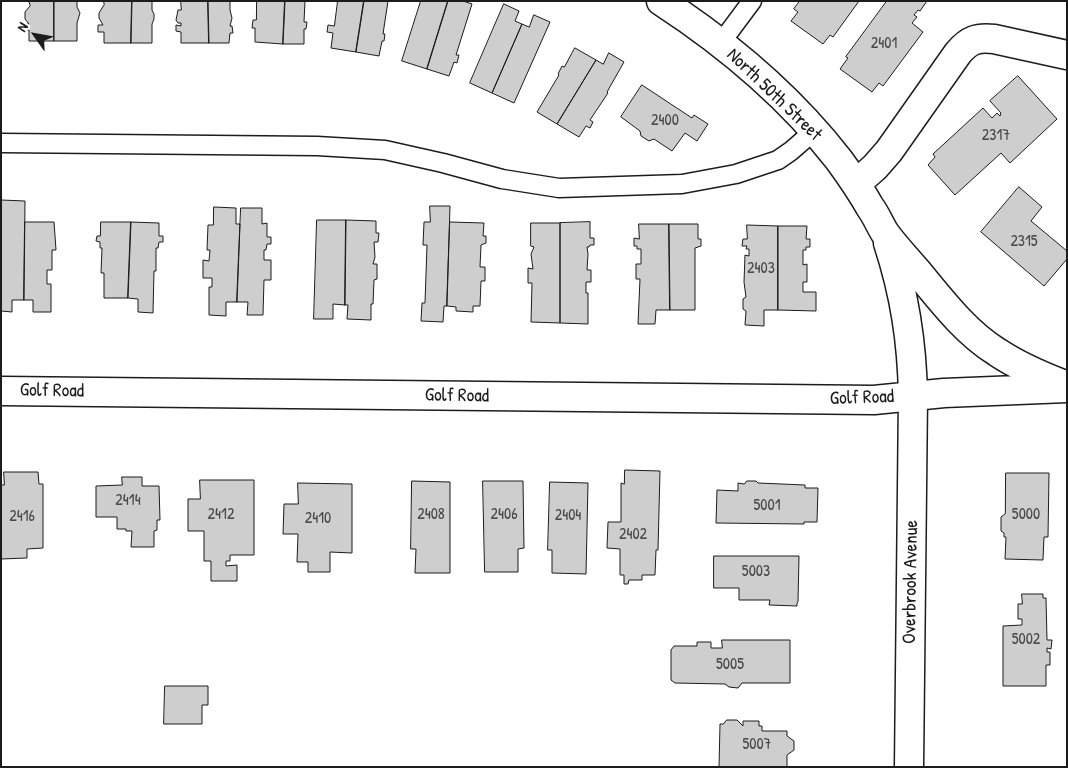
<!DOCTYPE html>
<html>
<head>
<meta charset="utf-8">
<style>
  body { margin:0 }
  #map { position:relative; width:1068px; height:768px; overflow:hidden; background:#fff; font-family:"Patrick Hand",sans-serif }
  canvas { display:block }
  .frame { position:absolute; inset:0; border:2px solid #1c1c1c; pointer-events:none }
  .north { position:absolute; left:10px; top:10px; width:50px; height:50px; -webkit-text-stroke:4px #fff; paint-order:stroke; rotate:302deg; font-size:14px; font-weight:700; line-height:20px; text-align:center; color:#1c1c1c }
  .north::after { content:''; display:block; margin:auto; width:18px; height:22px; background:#1c1c1c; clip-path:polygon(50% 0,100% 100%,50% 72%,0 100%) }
</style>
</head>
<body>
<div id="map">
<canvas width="1068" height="768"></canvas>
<div class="frame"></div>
<div class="north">N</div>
</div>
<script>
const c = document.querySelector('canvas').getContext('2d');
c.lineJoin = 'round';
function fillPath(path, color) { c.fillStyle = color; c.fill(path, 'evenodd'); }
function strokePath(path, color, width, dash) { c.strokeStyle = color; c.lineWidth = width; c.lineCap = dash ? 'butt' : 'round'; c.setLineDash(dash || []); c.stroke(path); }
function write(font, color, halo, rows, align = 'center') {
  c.font = font + ' "Patrick Hand",sans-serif'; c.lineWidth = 4.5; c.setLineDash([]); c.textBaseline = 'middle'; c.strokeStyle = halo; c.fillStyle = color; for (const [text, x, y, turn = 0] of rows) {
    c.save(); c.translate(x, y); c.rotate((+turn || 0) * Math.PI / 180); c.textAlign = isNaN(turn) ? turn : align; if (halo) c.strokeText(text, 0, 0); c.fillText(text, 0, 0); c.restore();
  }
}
const building = new Path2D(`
  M 29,1 L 54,1 L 54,41 L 29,41 L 29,30 L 25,30 L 25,24 L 29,24 L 25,19 L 25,12 L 30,6 Z
  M 54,1 L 77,1 L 77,7 L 80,13 L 77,23 L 77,41 L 54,41 Z
  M 104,1 L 132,1 L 131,43 L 104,43 L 104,32 L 98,32 L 98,25 L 103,25 L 99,18 L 99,13 L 104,5 Z
  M 132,1 L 152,1 L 152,10 L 154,14 L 154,19 L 152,24 L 152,43 L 131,43 Z
  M 181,1 L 208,1 L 209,43 L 181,43 L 181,32 L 176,31 L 176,25 L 181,26 L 181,23 L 178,23 L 176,20 L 178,10 L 181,10 Z
  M 208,1 L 230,1 L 230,10 L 232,18 L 230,26 L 232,26 L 233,33 L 230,33 L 229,43 L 209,43 Z
  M 257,1 L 285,1 L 283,44 L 255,42 L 255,28 L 252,28 L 253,20 L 256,20 Z
  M 285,1 L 305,1 L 304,22 L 307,22 L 306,29 L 304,29 L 304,44 L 283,44 Z
  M 338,1 L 364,1 L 356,52 L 331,48 L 333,33 L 327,32 L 328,25 L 334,26 Z
  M 364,1 L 388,1 L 383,34 L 385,34 L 384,41 L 382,41 L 379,56 L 356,52 Z
  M 421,1 L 448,1 L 427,69 L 402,61 Z
  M 448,1 L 463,1 L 472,4 L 456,55 L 459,55 L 457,63 L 454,62 L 449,76 L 427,69 Z
  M 800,1 L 859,1 L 833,37 L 830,35 L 823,44 L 791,21 L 798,12 L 794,9 Z
  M 887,1 L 927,1 L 920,11 L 918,10 L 914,15 L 917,17 L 912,23 L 923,32 L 883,86 L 879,83 L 872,92 L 840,69 L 848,58 L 846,57 Z
  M 504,4 L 519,11 L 515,21 L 522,24 L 492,93 L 470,83 Z
  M 534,15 L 550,22 L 514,103 L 492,93 L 522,24 L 529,27 Z
  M 575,48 L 596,60 L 557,124 L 537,112 L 559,75 L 558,74 L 562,66 L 564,67 Z
  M 609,53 L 624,62 L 607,92 L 608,93 L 590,120 L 593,122 L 590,128 L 586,126 L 579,137 L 557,124 L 596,60 L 603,64 Z
  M 1018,76 L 1057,119 L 1010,163 L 1001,153 L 955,195 L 928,165 L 935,157 L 933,154 L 983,108 L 992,118 L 997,113 L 1000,116 L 1001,113 L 990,101 Z
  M 642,85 L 692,118 L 694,115 L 708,124 L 697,141 L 685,133 L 672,151 L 654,139 L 649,141 L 641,136 L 640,131 L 621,117 Z
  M 1019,187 L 1042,207 L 1031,221 L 1067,251 L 1067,259 L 1044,286 L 981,232 Z
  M 1,200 L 25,201 L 24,300 L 12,300 L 12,312 L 1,311 Z
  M 430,206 L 450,206 L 447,306 L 444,306 L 443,322 L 421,321 L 422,303 L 425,303 L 427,245 L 423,245 L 424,222 L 430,222 Z
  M 214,207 L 236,208 L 236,224 L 240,224 L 237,302 L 226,302 L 226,316 L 209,315 L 209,287 L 212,287 L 212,278 L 203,278 L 203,260 L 209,261 L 210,250 L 207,250 L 208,225 L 213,225 Z
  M 241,208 L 262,208 L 262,224 L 267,223 L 267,237 L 271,237 L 271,244 L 267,244 L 266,250 L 264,250 L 264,260 L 271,260 L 271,280 L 264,280 L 263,315 L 247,315 L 248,302 L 237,302 Z
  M 317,220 L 346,220 L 345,305 L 333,304 L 333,319 L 314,319 Z
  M 346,220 L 376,221 L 376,233 L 379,233 L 378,242 L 374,242 L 375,257 L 373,264 L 377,264 L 377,279 L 374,280 L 373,304 L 371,304 L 371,320 L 347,319 L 348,305 L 345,305 Z
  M 25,222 L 54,222 L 56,250 L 52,250 L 52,270 L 47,270 L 47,284 L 51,284 L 51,312 L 33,312 L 33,300 L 24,300 Z
  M 101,222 L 131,222 L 128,298 L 104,298 L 104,273 L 101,273 L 102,248 L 100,248 L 100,242 L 96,241 L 97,236 L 100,236 Z
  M 131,222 L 159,223 L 159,236 L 163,236 L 163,242 L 159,242 L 158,248 L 156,248 L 156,271 L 154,271 L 153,313 L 138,312 L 138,299 L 128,298 Z
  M 450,222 L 484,223 L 483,236 L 486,236 L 486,243 L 481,245 L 480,267 L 485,267 L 485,281 L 481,281 L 480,306 L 473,306 L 473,312 L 456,311 L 456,307 L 447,306 Z
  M 590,222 L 590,238 L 594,238 L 594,245 L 590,245 L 589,247 L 587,247 L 588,254 L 587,270 L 591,270 L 591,282 L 586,282 L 586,293 L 588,293 L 588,324 L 560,323 L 560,223 Z
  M 531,223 L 560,223 L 560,323 L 531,322 L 532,283 L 528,283 L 528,268 L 533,269 L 531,254 L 534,247 L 531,246 Z
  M 639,224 L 669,224 L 670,310 L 656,310 L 655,324 L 638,324 L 640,279 L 636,279 L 636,264 L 641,264 L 641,249 L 637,249 L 637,246 L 634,246 L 634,238 L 639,239 Z
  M 669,224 L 698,224 L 698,239 L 701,239 L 701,246 L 695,248 L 695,310 L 670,310 Z
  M 747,225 L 778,226 L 778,310 L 764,310 L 764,326 L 745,325 L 746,311 L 743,309 L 743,299 L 746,297 L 744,282 L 745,255 L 749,256 L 749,249 L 746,249 L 747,246 L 742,246 L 743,239 L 747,239 Z
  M 778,226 L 807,226 L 806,239 L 810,239 L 810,247 L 806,247 L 806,250 L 803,250 L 803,265 L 807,264 L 807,282 L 803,282 L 803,292 L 816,292 L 816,311 L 778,310 Z
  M 625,470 L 660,471 L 658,550 L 656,550 L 655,575 L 642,575 L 642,580 L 629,580 L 628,584 L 624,584 L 624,575 L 620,575 L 620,549 L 607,548 L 608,522 L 621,522 L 621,483 L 624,484 Z
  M 4,472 L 38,472 L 39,484 L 43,484 L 43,548 L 27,549 L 27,558 L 1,559 L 1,485 L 4,485 Z
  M 1006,473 L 1049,473 L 1048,537 L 1044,537 L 1043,560 L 1005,559 L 1006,537 L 1004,537 L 1004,533 L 1001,531 L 1001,517 L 1005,514 Z
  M 122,477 L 142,477 L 142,486 L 159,486 L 160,520 L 157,520 L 157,530 L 154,531 L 154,547 L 131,547 L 132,531 L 126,531 L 126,529 L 117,529 L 117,517 L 96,517 L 96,486 L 122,485 Z
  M 200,480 L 254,480 L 254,555 L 230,555 L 230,561 L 226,561 L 226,566 L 237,565 L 237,581 L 211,581 L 211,561 L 204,561 L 204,531 L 188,531 L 188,499 L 200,499 Z
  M 412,481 L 450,482 L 450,573 L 415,573 L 416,549 L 411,549 Z
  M 483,481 L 523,481 L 524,548 L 518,549 L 518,572 L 485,572 Z
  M 747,481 L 756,481 L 758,483 L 805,485 L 805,488 L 818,488 L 817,522 L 804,522 L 804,524 L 716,523 L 717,490 L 738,491 L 738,483 L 744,484 Z
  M 550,482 L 588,483 L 586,574 L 552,573 L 552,550 L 548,550 Z
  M 298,483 L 352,484 L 352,553 L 330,552 L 330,572 L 308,572 L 308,562 L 297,562 L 298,534 L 283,534 L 284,504 L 298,504 Z
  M 714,556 L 799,556 L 798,602 L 797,603 L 797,606 L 769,605 L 770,600 L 739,600 L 739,588 L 714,588 Z
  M 1022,594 L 1043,594 L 1043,598 L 1046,598 L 1047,640 L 1052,640 L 1051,649 L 1047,648 L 1047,652 L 1050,652 L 1050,665 L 1046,665 L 1046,686 L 1003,686 L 1003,626 L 1022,625 L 1022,619 L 1018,619 L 1018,604 L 1022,604 Z
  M 722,640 L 790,640 L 790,683 L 742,683 L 738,688 L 729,687 L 725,684 L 675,683 L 671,680 L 671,650 L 674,646 L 697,646 L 697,642 L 711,642 L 711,648 L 722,648 Z
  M 165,686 L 208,686 L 208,705 L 202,705 L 202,724 L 164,724 Z
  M 727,720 L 737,720 L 743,726 L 743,721 L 759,721 L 759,726 L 762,726 L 762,731 L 787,731 L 787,736 L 794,741 L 794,750 L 787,755 L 787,767 L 719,767 L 720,724 L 723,724 Z`);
const service = new Path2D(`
  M 720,44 L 752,1
  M 1,143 L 317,146 L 385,150 L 443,163 L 502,179 L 559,188 L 682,184 L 736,174 L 778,160 L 791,151 L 814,131`);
const minor = new Path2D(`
  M 661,1 C 727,44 790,97 839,160 C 850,175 861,191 870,207 C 876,215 880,225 885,233 C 895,247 907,259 917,271 C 941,300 965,332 997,352 C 1018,366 1041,376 1065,385
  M 856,184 L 875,167 L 889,151 L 958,53 C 969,40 977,37 994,39 L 1067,55
  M 888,243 C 905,295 912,342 913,396
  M 1,391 L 874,400 L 944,393 L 1067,388`);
const tertiary = new Path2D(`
  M 909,767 L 913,396`);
const numberNames = [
  ["2401",884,44],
  ["2400",665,121],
  ["2317",996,136],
  ["2315",1024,242],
  ["2403",761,269],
  ["2414",128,501],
  ["5001",767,506],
  ["2412",221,515],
  ["2408",431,515],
  ["2406",504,515],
  ["5000",1026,515],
  ["2404",568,516],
  ["2416",22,517],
  ["2410",318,519],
  ["2402",633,535],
  ["5003",756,572],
  ["5002",1026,640],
  ["5005",730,665],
  ["5007",757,745]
];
const streetNames = [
  ["North 50th Street",774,95,44],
  ["Golf Road",52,391,1],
  ["Golf Road",457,396,1],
  ["Golf Road",862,398,-2],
  ["Overbrook Avenue",911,582,-89]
];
fillPath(building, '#cecece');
strokePath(building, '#1c1c1c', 1);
strokePath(service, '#1c1c1c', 21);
strokePath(minor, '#1c1c1c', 31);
strokePath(tertiary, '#1c1c1c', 31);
strokePath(service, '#fff', 18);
strokePath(minor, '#fff', 28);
strokePath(tertiary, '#fff', 28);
write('16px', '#484848', null, numberNames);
write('19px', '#1c1c1c', '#fff', streetNames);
</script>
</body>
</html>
